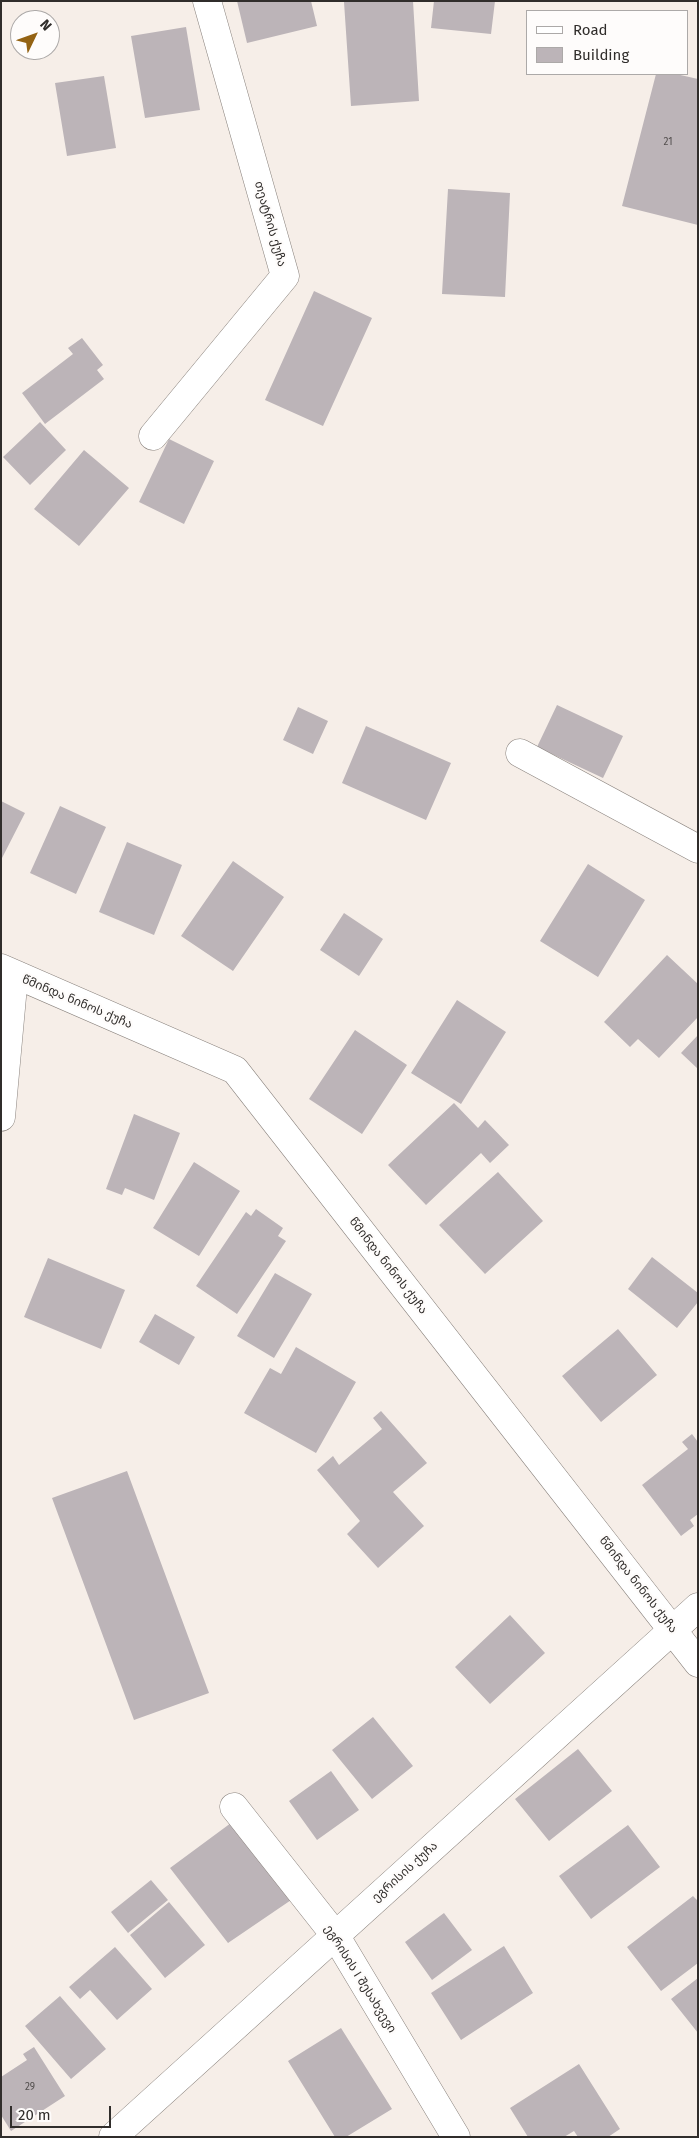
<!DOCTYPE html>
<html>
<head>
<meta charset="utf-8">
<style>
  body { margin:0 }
  #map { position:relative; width:699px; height:2138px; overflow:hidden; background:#f6eee8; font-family:"Fira Sans",sans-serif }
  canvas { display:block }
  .frame { position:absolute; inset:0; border:2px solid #302d2b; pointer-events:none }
  .legend { position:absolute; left:526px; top:10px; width:162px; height:65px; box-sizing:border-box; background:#fefcfb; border:1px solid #aca9a8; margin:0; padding:6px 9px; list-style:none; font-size:15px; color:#302d2b }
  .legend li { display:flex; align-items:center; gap:10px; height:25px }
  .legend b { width:25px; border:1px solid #aca9a8 }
  .north { position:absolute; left:10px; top:10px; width:50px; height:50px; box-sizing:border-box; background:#fefcfb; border:1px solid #aca9a8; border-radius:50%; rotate:48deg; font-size:14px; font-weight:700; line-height:20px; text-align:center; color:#302d2b }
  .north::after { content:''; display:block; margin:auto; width:18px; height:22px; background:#946313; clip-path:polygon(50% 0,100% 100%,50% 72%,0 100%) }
  .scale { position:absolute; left:10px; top:2106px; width:101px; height:22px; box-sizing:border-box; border:2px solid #302d2b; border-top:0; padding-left:6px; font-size:15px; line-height:18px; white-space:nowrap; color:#302d2b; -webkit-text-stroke:4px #fefcfb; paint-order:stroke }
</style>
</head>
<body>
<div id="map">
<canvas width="699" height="2138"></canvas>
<div class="frame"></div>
<ul class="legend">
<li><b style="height:6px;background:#fff"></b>Road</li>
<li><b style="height:14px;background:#bcb4b8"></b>Building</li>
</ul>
<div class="north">N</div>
<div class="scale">20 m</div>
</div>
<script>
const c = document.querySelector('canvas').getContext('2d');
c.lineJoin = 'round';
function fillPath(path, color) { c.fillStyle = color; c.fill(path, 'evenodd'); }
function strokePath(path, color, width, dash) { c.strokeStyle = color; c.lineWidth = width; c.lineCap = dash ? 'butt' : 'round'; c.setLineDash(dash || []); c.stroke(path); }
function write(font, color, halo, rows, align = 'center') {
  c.font = font + ' "Fira Sans","Noto Sans Georgian",sans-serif'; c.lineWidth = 4.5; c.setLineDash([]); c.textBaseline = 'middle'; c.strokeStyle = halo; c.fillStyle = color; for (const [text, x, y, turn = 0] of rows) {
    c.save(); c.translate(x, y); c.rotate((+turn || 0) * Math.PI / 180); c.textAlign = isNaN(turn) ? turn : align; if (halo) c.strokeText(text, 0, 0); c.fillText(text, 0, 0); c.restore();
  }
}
const building = new Path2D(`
  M 237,1 L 311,1 L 317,26 L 247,43 Z
  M 413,1 L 419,101 L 351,106 L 344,2 Z
  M 434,1 L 495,1 L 491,34 L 431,28 Z
  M 186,27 L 200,110 L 145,118 L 131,36 Z
  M 656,74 L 676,74 L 698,79 L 698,225 L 622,206 Z
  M 104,76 L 116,148 L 67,156 L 55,83 Z
  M 448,189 L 510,193 L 505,297 L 442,294 Z
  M 314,291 L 372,318 L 323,426 L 265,400 Z
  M 82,338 L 103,365 L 97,370 L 104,379 L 45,424 L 22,393 L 73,354 L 68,348 Z
  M 40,422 L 66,450 L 30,485 L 3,457 Z
  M 169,439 L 214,461 L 184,524 L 139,502 Z
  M 84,450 L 129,488 L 79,546 L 34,509 Z
  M 557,705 L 623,736 L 603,778 L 537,747 Z
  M 298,707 L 328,721 L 313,754 L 283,740 Z
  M 366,726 L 451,763 L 426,820 L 342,783 Z
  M 1,801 L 25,813 L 1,860 Z
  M 60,806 L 106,827 L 76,894 L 30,873 Z
  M 127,842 L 182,865 L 154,935 L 99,912 Z
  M 233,861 L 284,897 L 233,971 L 181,936 Z
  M 588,864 L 645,900 L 598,977 L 540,941 Z
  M 344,913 L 383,939 L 359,976 L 320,950 Z
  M 667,955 L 698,984 L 698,1017 L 659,1058 L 638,1039 L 630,1047 L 604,1022 Z
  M 457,1000 L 506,1032 L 461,1104 L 411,1073 Z
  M 355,1030 L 407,1065 L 362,1134 L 309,1099 Z
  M 698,1035 L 698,1069 L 681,1053 Z
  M 454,1103 L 478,1128 L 485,1120 L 509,1145 L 490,1163 L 481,1153 L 426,1205 L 388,1165 Z
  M 134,1114 L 180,1133 L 154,1200 L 125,1188 L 122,1195 L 106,1189 Z
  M 194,1162 L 240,1191 L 199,1256 L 153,1228 Z
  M 498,1172 L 543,1221 L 485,1274 L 439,1225 Z
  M 256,1209 L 283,1228 L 278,1236 L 286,1241 L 237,1314 L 196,1286 L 246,1212 L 251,1216 Z
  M 652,1257 L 698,1293 L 698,1302 L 677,1328 L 628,1289 Z
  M 48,1258 L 125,1290 L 101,1349 L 24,1317 Z
  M 275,1273 L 312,1294 L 274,1358 L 237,1336 Z
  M 155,1314 L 195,1337 L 179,1365 L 139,1342 Z
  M 618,1329 L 657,1375 L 601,1422 L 562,1376 Z
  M 296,1347 L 356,1382 L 316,1453 L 244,1413 L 270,1368 L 281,1374 Z
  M 381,1411 L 427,1463 L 393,1492 L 424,1526 L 378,1568 L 347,1534 L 360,1521 L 317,1470 L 333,1456 L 339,1465 L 382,1429 L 373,1418 Z
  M 692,1434 L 698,1442 L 698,1514 L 690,1520 L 694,1526 L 681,1536 L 642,1485 L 688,1449 L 682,1442 Z
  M 127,1471 L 209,1693 L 134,1720 L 52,1498 Z
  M 510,1615 L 545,1653 L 490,1704 L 455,1667 Z
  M 373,1717 L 413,1766 L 372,1799 L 332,1750 Z
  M 578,1749 L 612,1791 L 549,1841 L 515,1799 Z
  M 331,1771 L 359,1810 L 317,1840 L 289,1801 Z
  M 235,1820 L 297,1896 L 228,1943 L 170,1868 Z
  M 628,1825 L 660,1867 L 591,1919 L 559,1876 Z
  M 151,1880 L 168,1900 L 128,1933 L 111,1912 Z
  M 693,1896 L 698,1901 L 698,1963 L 661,1991 L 627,1947 Z
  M 169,1902 L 205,1945 L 165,1978 L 130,1935 Z
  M 444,1913 L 472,1950 L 432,1980 L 405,1942 Z
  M 504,1946 L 533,1993 L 461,2040 L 431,1993 Z
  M 115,1947 L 152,1989 L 117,2020 L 90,1990 L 80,1999 L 69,1987 Z
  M 698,1978 L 698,2033 L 671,1999 Z
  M 60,1996 L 106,2049 L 71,2079 L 25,2026 Z
  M 341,2028 L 392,2109 L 346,2137 L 335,2137 L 288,2061 Z
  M 34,2047 L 65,2096 L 11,2131 L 1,2115 L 1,2077 L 27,2060 L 23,2054 Z
  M 579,2064 L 620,2129 L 608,2137 L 578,2137 L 574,2131 L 564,2137 L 528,2137 L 510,2108 Z`);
const minor = new Path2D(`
  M 153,436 L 285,276 L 207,1
  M 520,753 L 698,849
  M 1,968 L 235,1070 L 698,1663
  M 1,1117 L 14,975
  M 234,1807 L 335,1935 L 456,2137
  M 113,2137 L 698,1607`);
const numberNames = [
  ["21",668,142],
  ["29",30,2087]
];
const streetNames = [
  ["თეატრის ქუჩა",270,224,74],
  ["წმინდა ნინოს ქუჩა",77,1002,23],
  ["წმინდა ნინოს ქუჩა",388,1266,52],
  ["წმინდა ნინოს ქუჩა",638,1585,52],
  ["ეგრისის ქუჩა",405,1872,-42],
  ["ეგრისის I შესახვევი",360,1979,58]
];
fillPath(building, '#bcb4b8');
strokePath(minor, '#8a837e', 29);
strokePath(minor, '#fff', 28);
write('10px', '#534f4e', null, numberNames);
write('12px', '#302d2b', '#fefcfb', streetNames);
</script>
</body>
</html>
